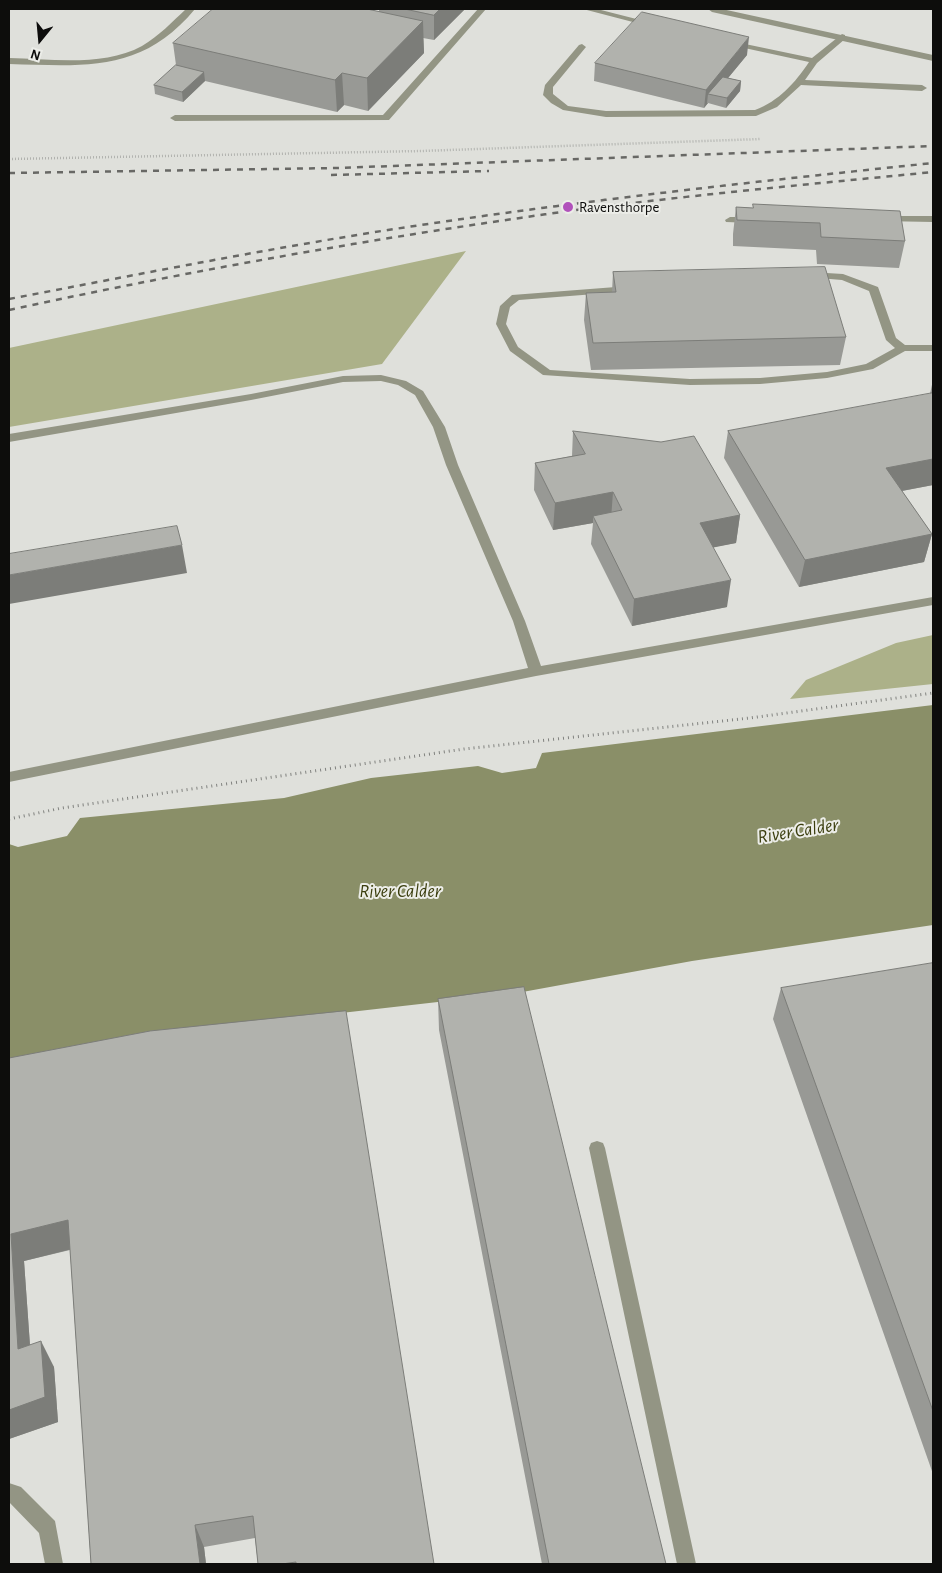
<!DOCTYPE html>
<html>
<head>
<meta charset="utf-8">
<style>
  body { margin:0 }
  #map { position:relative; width:942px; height:1573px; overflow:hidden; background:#dfe0db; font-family:"Alegreya Sans",sans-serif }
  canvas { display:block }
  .frame { position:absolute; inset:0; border:10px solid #0d0d0c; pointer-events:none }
  .north { position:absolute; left:15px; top:15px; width:50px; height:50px; -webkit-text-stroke:4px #ecede8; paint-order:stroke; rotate:197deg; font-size:14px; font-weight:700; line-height:20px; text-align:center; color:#0d0d0c }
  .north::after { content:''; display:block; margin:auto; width:18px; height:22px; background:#0d0d0c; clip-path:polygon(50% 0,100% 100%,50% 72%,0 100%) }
</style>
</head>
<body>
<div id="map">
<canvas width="942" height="1573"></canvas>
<div class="frame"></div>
<div class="north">N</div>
</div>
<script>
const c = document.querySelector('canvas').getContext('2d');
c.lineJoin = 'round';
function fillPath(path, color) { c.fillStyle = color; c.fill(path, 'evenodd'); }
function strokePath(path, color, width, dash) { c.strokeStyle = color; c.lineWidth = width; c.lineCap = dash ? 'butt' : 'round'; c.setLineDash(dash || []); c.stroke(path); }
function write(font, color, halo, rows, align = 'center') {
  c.font = font + ' "Alegreya Sans",sans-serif'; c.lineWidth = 4; c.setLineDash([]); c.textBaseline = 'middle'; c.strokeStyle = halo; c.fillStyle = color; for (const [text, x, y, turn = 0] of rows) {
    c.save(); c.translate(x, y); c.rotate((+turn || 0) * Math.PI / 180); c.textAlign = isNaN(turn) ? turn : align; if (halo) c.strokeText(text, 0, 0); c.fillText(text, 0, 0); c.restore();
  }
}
const forest = new Path2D(`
  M 466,251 L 382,364 L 9,427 L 9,348 Z
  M 933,635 L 933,684 L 790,699 L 806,680 L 896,643 Z`);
const water = new Path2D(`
  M 933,705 L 933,925 L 692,961 L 517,993 L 218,1027 L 9,1060 L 9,844 L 18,847 L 67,836 L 80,818 L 284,798 L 371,778 L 478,766 L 502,773 L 536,768 L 542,753 Z`);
const pathFar1 = new Path2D(`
  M 9,159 L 421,151 L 761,139`);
const path = new Path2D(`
  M 9,819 L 62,808 L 464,749 L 750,718 L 933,693`);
const service = new Path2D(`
  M 186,9 L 195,9 C 142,73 85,66 9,64 L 9,58 C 51,59 104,67 142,46 C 159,36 172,22 186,9 Z
  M 478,9 L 486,9 L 389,120 L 175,121 L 170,118 L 175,115 L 383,115 Z
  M 583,9 L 597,9 L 656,24 L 652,27 Z
  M 842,34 L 845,35 L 845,39 L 817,63 L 805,80 L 922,85 L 927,88 L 922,91 L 801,85 L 777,107 L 756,116 L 606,117 L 563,110 L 551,103 L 543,95 L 545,85 L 579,45 L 582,44 L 586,47 L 553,87 L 553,94 L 568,106 L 606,111 L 755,110 C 779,101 795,83 809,62 L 726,44 L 726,40 L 812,58 Z
  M 884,216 L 933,216 L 933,222 L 880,221 L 879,219 Z
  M 730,217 L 753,217 L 758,220 L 753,223 L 726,222 L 725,220 Z
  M 810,272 L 843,274 L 878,287 L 896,338 L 905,345 L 933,345 L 933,351 L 905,351 L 873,369 L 827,378 L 760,384 L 690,385 L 543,375 L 510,351 L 496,324 L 500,306 L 512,295 L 629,286 L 633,287 L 634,289 L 633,291 L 519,300 L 510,307 L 506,324 L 518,347 L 550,370 L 690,379 L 760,378 L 827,372 L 866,364 L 895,348 L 886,340 L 869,291 L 842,280 L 806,277 L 805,275 Z
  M 381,375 L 406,381 L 423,391 L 445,427 L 458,465 L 525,621 L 541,666 L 933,597 L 933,605 L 536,676 L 9,782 L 9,772 L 528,668 L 513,621 L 446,465 L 433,427 L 415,395 L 398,385 L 381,381 L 343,382 L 251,400 L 9,442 L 9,434 L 251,394 L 343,376 Z
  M 597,1141 L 603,1143 L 605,1148 L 696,1564 L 677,1564 L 589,1148 L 591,1143 Z
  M 9,1483 L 21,1487 L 55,1521 L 63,1564 L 45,1564 L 39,1533 L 9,1502 Z`);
const tertiary = new Path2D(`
  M 708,9 L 722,9 L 933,55 L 933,61 L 712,12 Z`);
const rail = new Path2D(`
  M 9,173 L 337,168 L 933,146
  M 331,175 L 489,171
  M 9,299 C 135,275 261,250 388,230 C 569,202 751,182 933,163
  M 9,310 C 194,270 381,237 569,211 C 690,195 812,184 933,172`);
const wall = new Path2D(`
  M 379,9 L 465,9 L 434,40 L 423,38 L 424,53 L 368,111 L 344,105 L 337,112 L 205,81 L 183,102 L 155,94 L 154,85 L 176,65 L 173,43 L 379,11 Z
  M 747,55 L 728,78 L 741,81 L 740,91 L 726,108 L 708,103 L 704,108 L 594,81 L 595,63 Z
  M 753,204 L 905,241 L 899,268 L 817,264 L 816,250 L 733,246 L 733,234 L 736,207 L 753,208 Z
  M 613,272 L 846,337 L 840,365 L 591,370 L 584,320 L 586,293 L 612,292 Z
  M 933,380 L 933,485 L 902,491 L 932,534 L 924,562 L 799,587 L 724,458 L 728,431 L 930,394 Z
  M 573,431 L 740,515 L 736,543 L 713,547 L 727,607 L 632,626 L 591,544 L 593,523 L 553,530 L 534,490 L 535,463 L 572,456 Z
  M 933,963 L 933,1474 L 773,1019 L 781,988 Z
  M 438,999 L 666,1564 L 542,1564 L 439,1030 Z
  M 9,1058 L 434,1564 L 258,1564 L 255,1538 L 204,1547 L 206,1564 L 91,1564 L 70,1250 L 24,1261 L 30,1345 L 54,1367 L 58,1422 L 9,1439 Z`);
const shadedWall = new Path2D(`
  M 440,9 L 465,9 L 434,40 L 434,15 Z
  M 423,21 L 424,53 L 368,111 L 367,78 Z
  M 749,37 L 747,55 L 714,95 L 708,94 L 707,103 L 708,103 L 704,108 L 706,90 Z
  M 204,72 L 205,81 L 183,102 L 182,92 Z
  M 342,73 L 344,105 L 337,112 L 335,80 Z
  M 741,81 L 740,91 L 726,108 L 727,98 Z
  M 933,459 L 933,485 L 880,495 L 886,468 Z
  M 613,492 L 611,519 L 593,516 L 593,523 L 553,530 L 555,503 Z
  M 740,515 L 736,543 L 696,551 L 700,523 Z
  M 932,534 L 924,562 L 799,587 L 805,560 Z
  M 182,545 L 187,573 L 9,604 L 9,575 Z
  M 731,580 L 727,607 L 632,626 L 634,599 Z
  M 68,1220 L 80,1247 L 24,1261 L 32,1374 L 18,1349 L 11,1234 Z
  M 41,1341 L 54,1367 L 58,1422 L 9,1439 L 9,1410 Z
  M 195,1525 L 204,1547 L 206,1564 L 200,1564 Z`);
const building = new Path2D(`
  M 213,9 L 367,9 L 423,21 L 367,78 L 342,73 L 335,80 L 173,43 Z
  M 405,9 L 440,9 L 434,15 Z
  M 642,12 L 749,37 L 706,90 L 595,63 Z
  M 176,65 L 204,72 L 182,92 L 154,85 Z
  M 723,77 L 741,81 L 727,98 L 708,94 Z
  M 753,204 L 900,211 L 905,241 L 821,237 L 820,223 L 737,220 L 736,207 L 753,208 Z
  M 825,267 L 846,337 L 593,343 L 586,293 L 616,292 L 613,272 Z
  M 933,393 L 933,459 L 886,468 L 932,534 L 805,560 L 728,431 Z
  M 573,431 L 661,442 L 694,436 L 740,515 L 700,523 L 731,580 L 634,599 L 593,516 L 622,510 L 613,492 L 555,503 L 535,463 L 585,454 Z
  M 177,526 L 182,545 L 9,575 L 9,554 Z
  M 933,963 L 933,1411 L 781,988 Z
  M 524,987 L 666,1564 L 549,1564 L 438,999 Z
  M 346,1011 L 434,1564 L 296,1564 L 296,1562 L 282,1564 L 258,1564 L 253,1516 L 195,1525 L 200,1564 L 91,1564 L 68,1220 L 11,1234 L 18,1349 L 41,1341 L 45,1397 L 9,1410 L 9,1058 L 150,1031 Z`);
const markers = [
  [568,207,6,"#b152bb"]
];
const farPoinames = [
  ["Ravensthorpe",579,207]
];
const waterNames = [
  ["River Calder",798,831,-9],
  ["River Calder",400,891]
];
fillPath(forest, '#acb189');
fillPath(water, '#8a8f68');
strokePath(pathFar1, '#81827f', 2.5, [0.5, 2.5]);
strokePath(path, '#81827f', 3, [1, 4]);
fillPath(service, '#939584');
fillPath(tertiary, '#939584');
strokePath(rail, '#686865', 2.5, [6, 6]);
fillPath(wall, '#989995');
fillPath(shadedWall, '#7c7d79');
fillPath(building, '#b1b2ad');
strokePath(building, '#7c7d79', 1);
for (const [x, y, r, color] of markers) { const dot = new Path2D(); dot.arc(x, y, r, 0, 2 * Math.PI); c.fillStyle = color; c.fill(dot); strokePath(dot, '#ecede8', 2); }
write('15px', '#0d0d0c', '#ecede8', farPoinames, 'left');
write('italic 19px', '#3b3e0e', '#ecede8', waterNames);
</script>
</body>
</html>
